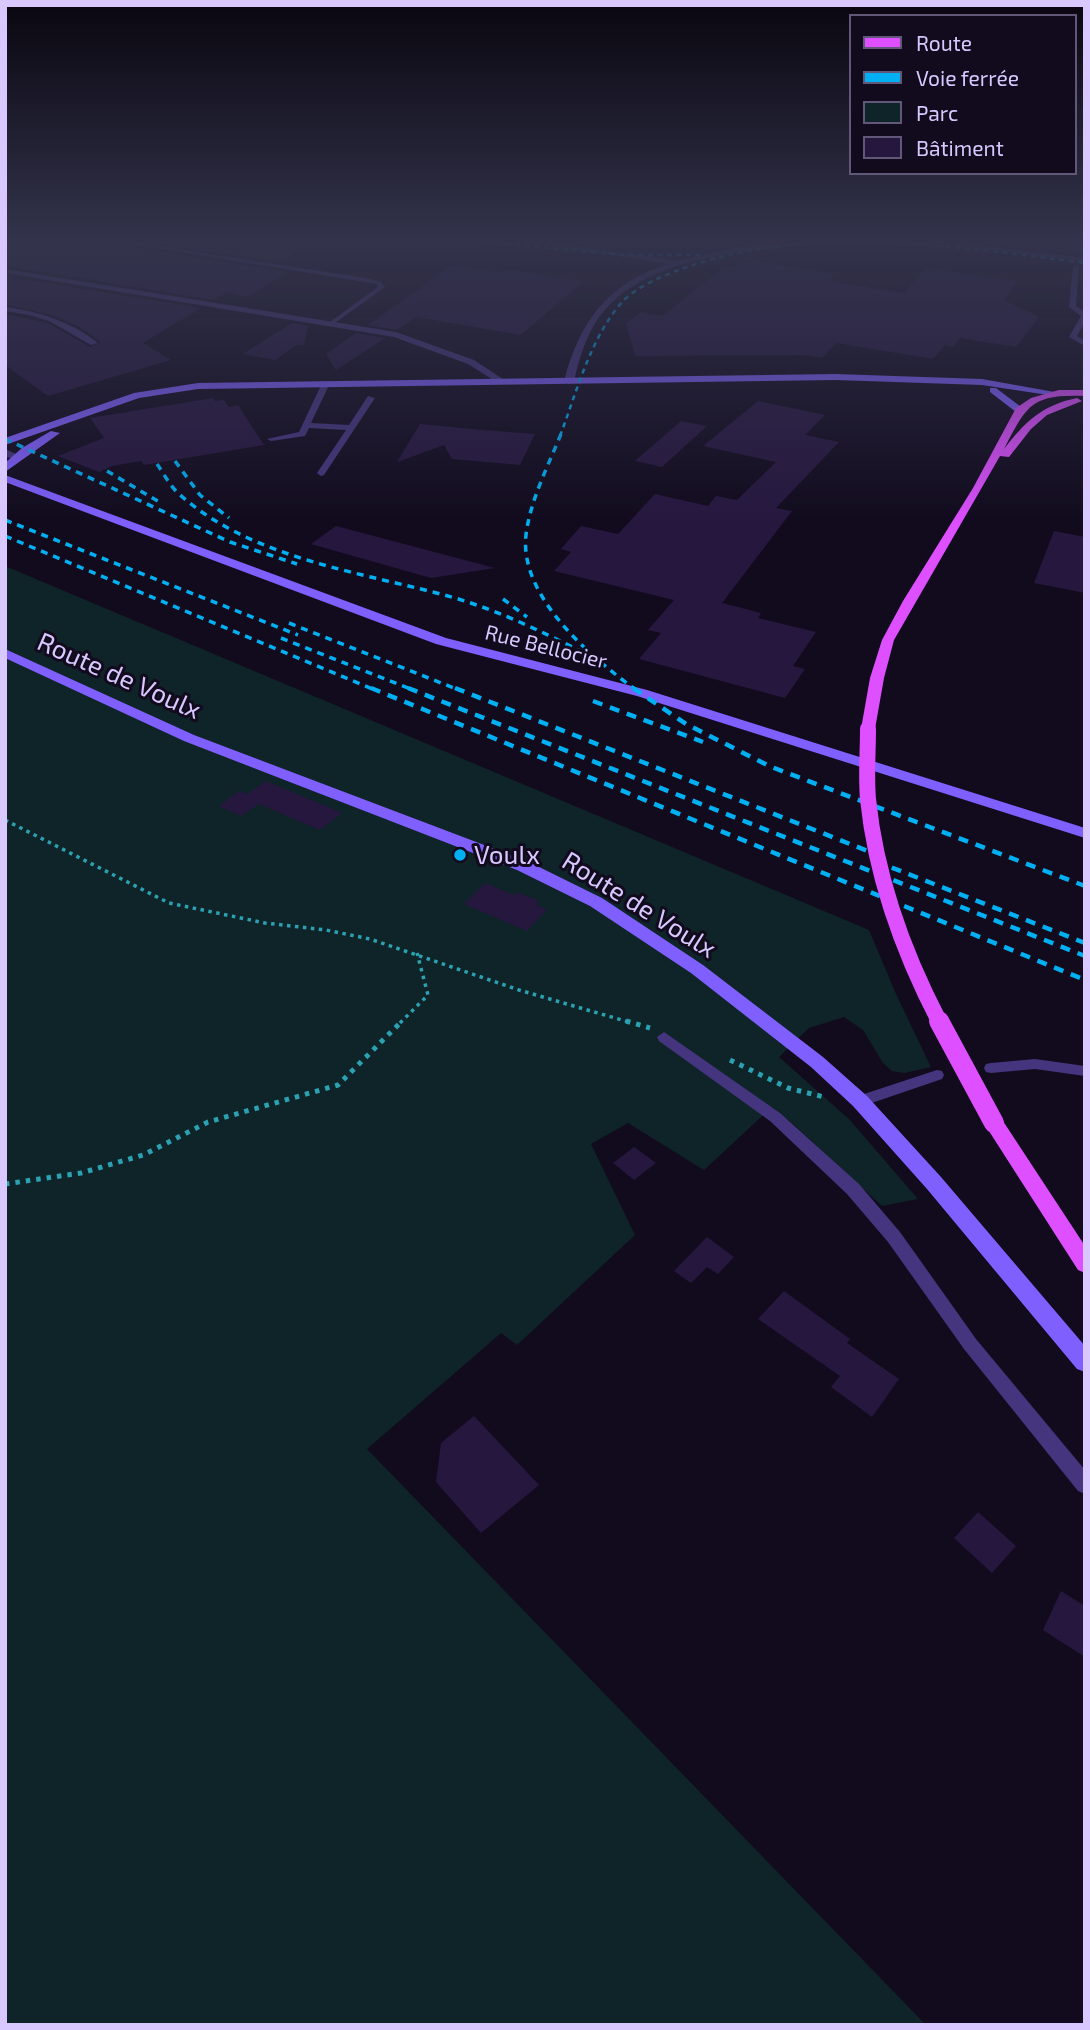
<!DOCTYPE html>
<html>
<head>
<meta charset="utf-8">
<style>
  body { margin:0 }
  #map { position:relative; width:1090px; height:2030px; overflow:hidden; background:#120b1e; font-family:"Exo 2",sans-serif }
  canvas { display:block }
  .frame { position:absolute; inset:0; border:7px solid #d8c8ff; pointer-events:none }
  .legend { position:absolute; left:849px; top:14px; width:228px; height:161px; box-sizing:border-box; background:#120b1e; border:2px solid #615778; margin:0; padding:9px 12px; list-style:none; font-size:21px; color:#d8c8ff }
  .legend li { display:flex; align-items:center; gap:14px; height:35px }
  .legend b { width:35px; border:2px solid #615778 }
</style>
</head>
<body>
<div id="map">
<canvas width="1090" height="2030"></canvas>
<div class="frame"></div>
<ul class="legend">
<li><b style="height:9px;background:#dd4fff"></b>Route</li>
<li><b style="height:9px;background:#00b0f3"></b>Voie ferrée</li>
<li><b style="height:19px;background:#0e2428"></b>Parc</li>
<li><b style="height:19px;background:#26173f"></b>Bâtiment</li>
</ul>
</div>
<script>
const c = document.querySelector('canvas').getContext('2d');
c.lineJoin = 'round';
function fillPath(path, color) { c.fillStyle = color; c.fill(path, 'evenodd'); }
function strokePath(path, color, width, dash) { c.strokeStyle = color; c.lineWidth = width; c.lineCap = dash ? 'butt' : 'round'; c.setLineDash(dash || []); c.stroke(path); }
function write(font, color, halo, rows, align = 'center') {
  c.font = font + ' "Exo 2",sans-serif'; c.lineWidth = 6; c.setLineDash([]); c.textBaseline = 'middle'; c.strokeStyle = halo; c.fillStyle = color; for (const [text, x, y, turn = 0] of rows) {
    c.save(); c.translate(x, y); c.rotate((+turn || 0) * Math.PI / 180); c.textAlign = isNaN(turn) ? turn : align; if (halo) c.strokeText(text, 0, 0); c.fillText(text, 0, 0); c.restore();
  }
}
const green = new Path2D(`
  M 5,566 L 869,930 L 896,994 L 931,1067 L 904,1073 L 892,1071 L 883,1063 L 863,1030 L 844,1017 L 809,1028 L 779,1057 L 849,1119 L 918,1199 L 882,1206 L 793,1124 L 772,1107 L 704,1170 L 628,1123 L 591,1144 L 635,1235 L 517,1345 L 501,1333 L 367,1449 L 926,2025 L 5,2025 Z`);
const water = new Path2D(`
  M 984,242 L 1085,242 L 1085,255 L 1076,253 Z`);
const building = new Path2D(`
  M 5,242 L 116,242 L 119,245 L 288,272 L 247,297 L 226,293 L 214,300 L 5,266 Z
  M 146,242 L 313,242 L 280,262 Z
  M 753,261 L 835,274 L 829,281 L 904,293 L 926,268 L 1018,281 L 1004,300 L 1039,317 L 1016,347 L 960,338 L 953,347 L 945,345 L 933,359 L 836,343 L 822,358 L 804,355 L 635,356 L 626,323 L 641,312 L 662,316 L 722,269 Z
  M 451,266 L 498,272 L 511,270 L 584,281 L 521,335 L 416,317 L 397,330 L 368,325 Z
  M 5,276 L 201,308 L 143,343 L 171,360 L 48,396 L 5,365 L 5,314 L 48,323 L 90,347 L 101,342 L 79,327 L 55,316 L 5,304 Z
  M 292,323 L 308,326 L 304,345 L 298,344 L 275,360 L 243,354 Z
  M 356,333 L 385,338 L 336,370 L 326,354 Z
  M 213,398 L 215,401 L 224,400 L 229,407 L 238,405 L 264,445 L 144,465 L 141,461 L 112,466 L 99,472 L 58,456 L 104,438 L 90,418 Z
  M 758,401 L 825,415 L 805,435 L 839,442 L 776,508 L 792,511 L 722,603 L 761,613 L 758,618 L 816,632 L 793,666 L 805,669 L 785,698 L 639,659 L 661,633 L 648,630 L 674,600 L 554,571 L 571,552 L 561,549 L 581,526 L 618,534 L 655,494 L 708,506 L 716,496 L 737,500 L 776,462 L 703,446 Z
  M 681,421 L 707,426 L 662,467 L 635,461 Z
  M 420,424 L 484,430 L 535,434 L 520,465 L 452,459 L 444,445 L 397,462 Z
  M 336,526 L 495,568 L 431,578 L 311,544 Z
  M 1054,531 L 1085,537 L 1085,593 L 1034,583 Z
  M 266,781 L 316,802 L 342,813 L 320,830 L 259,804 L 241,816 L 219,806 L 239,791 L 247,794 Z
  M 485,883 L 514,895 L 517,892 L 539,901 L 536,905 L 547,909 L 527,931 L 464,904 Z
  M 634,1147 L 656,1163 L 634,1180 L 613,1163 Z
  M 707,1237 L 734,1257 L 718,1274 L 707,1267 L 691,1283 L 674,1271 Z
  M 784,1291 L 850,1339 L 847,1343 L 899,1379 L 872,1417 L 831,1387 L 840,1376 L 758,1319 Z
  M 474,1416 L 539,1485 L 481,1533 L 436,1482 L 441,1443 Z
  M 978,1512 L 1016,1546 L 992,1573 L 954,1538 Z
  M 1061,1591 L 1085,1606 L 1085,1657 L 1043,1630 Z`);
const pathFar1 = new Path2D(`
  M 5,820 L 169,903 L 265,923 L 326,930 L 370,939 L 519,990 L 632,1023
  M 400,1023 L 428,995 L 417,953`);
const path = new Path2D(`
  M 626,1021 L 650,1028
  M 730,1060 L 788,1088 L 824,1097
  M 5,1184 L 81,1173 L 143,1155 L 208,1122 L 338,1085 L 402,1021`);
const lane = new Path2D(`
  M 119,242 L 131,242 L 366,278 L 381,282 L 385,287 L 332,325 L 330,322 L 378,287 L 377,284 Z
  M 1076,265 L 1079,267 L 1076,306 L 1085,312 L 1085,322 L 1077,336 L 1085,341 L 1085,346 L 1069,337 L 1081,316 L 1069,307 L 1073,267 Z
  M 5,307 C 38,311 72,322 98,343 L 91,345 L 49,321 L 29,315 L 5,311 Z
  M 323,381 L 330,383 L 311,423 L 349,425 L 368,396 L 375,398 L 324,475 L 321,476 L 317,473 L 346,430 L 309,428 L 305,436 L 271,441 L 267,439 L 299,432 Z
  M 664,1032 L 780,1113 L 859,1184 L 900,1232 L 976,1339 L 1085,1470 L 1085,1494 L 1078,1491 L 964,1349 L 888,1242 L 847,1194 L 770,1121 L 659,1041 L 657,1037 Z
  M 1035,1059 L 1085,1066 L 1085,1076 L 1035,1069 L 991,1073 L 986,1072 L 984,1068 L 986,1064 L 991,1063 Z
  M 937,1070 L 942,1071 L 944,1075 L 942,1079 L 860,1107 L 855,1105 L 853,1101 L 855,1097 Z`);
const street = new Path2D(`
  M 528,242 L 545,242 L 678,261 L 747,245 L 803,242 C 788,250 762,248 745,251 C 695,259 632,272 600,316 C 586,335 579,359 574,381 L 569,384 L 564,381 C 580,321 607,284 668,264 Z
  M 929,242 L 949,242 L 1085,258 L 1085,262 Z
  M 5,269 L 396,332 L 474,360 L 506,381 L 498,383 L 468,364 L 394,337 L 5,273 Z
  M 5,449 L 21,456 L 22,458 L 17,461 L 5,456 Z`);
const secondary = new Path2D(`
  M 836,374 L 982,379 L 1060,393 L 1055,396 L 982,385 L 836,380 L 198,389 L 139,398 L 5,445 L 5,438 L 134,393 L 198,383 Z
  M 990,388 L 996,388 L 1025,410 L 1016,412 L 990,392 Z
  M 51,431 L 60,433 L 5,472 L 5,463 L 22,448 Z
  M 5,475 L 446,638 L 647,690 L 1085,828 L 1085,838 L 637,696 L 436,644 L 5,482 Z
  M 5,649 L 194,735 L 529,862 L 602,898 L 703,965 L 823,1057 L 867,1096 L 941,1177 L 1085,1346 L 1085,1372 L 1077,1369 L 927,1189 L 853,1106 L 811,1067 L 691,973 L 590,906 L 517,870 L 184,741 L 5,658 Z`);
const primary = new Path2D(`
  M 1059,390 L 1085,390 L 1085,396 C 1031,394 1027,405 1004,449 C 1025,422 1042,405 1077,398 L 1082,401 L 1047,415 L 1031,429 L 1009,457 L 1000,456 L 894,640 L 884,678 L 875,729 L 868,733 L 863,732 L 861,729 L 870,678 L 882,640 L 903,601 L 973,488 L 1016,408 L 1031,398 Z
  M 994,1116 L 1001,1118 L 1085,1246 L 1085,1273 L 1078,1270 L 987,1128 L 985,1123 L 987,1118 Z`);
const railFar2 = new Path2D(`
  M 487,242 L 623,255 L 705,255
  M 560,436 C 577,391 590,339 622,302 C 635,288 658,278 676,271 C 806,222 952,246 1085,263`);
const railFar1 = new Path2D(`
  M 561,434 C 548,466 530,501 526,535 C 519,597 591,657 636,690
  M 5,439 L 230,542 L 297,564
  M 175,461 L 200,495 L 229,518
  M 157,464 C 164,474 170,486 179,494 C 253,560 363,572 455,598 C 499,611 541,631 582,652
  M 107,471 L 161,503
  M 5,520 L 298,635
  M 5,536 L 375,690
  M 503,599 L 527,617
  M 289,623 L 459,690
  M 281,638 L 413,690`);
const rail = new Path2D(`
  M 371,688 L 1085,980
  M 408,688 L 1085,956
  M 455,688 L 888,859
  M 633,688 L 686,724 L 769,766 L 1085,886
  M 593,701 L 703,742
  M 875,861 L 1085,943`);
const primaryBridgeFar1 = new Path2D(`
  M 868,729 C 868,752 866,776 868,799 C 876,878 903,952 940,1023`);
const primaryBridge = new Path2D(`
  M 939,1021 L 994,1123`);
const markers = [
  [460,855,7,"#00b0f3"]
];
const farStreetnames = [
  ["Rue Bellocier",546,647,14]
];
const streetNames = [
  ["Route de Voulx",119,676,24],
  ["Route de Voulx",639,905,32]
];
const poiNames = [
  ["Voulx",474,855]
];
fillPath(green, '#0e2428');
fillPath(water, '#08113b');
fillPath(building, '#26173f');
strokePath(pathFar1, '#2ba1b1', 3.5, [3.5, 4.5]);
strokePath(path, '#2ba1b1', 5, [4.5, 6]);
fillPath(lane, '#45357e');
fillPath(street, '#45357e');
fillPath(secondary, '#805fff');
fillPath(primary, '#dd4fff');
strokePath(railFar2, '#00b0f3', 2.5, [5, 4.5]);
strokePath(railFar1, '#00b0f3', 3.5, [7, 6]);
strokePath(rail, '#00b0f3', 4.5, [10, 8]);
strokePath(primaryBridgeFar1, '#dd4fff', 16);
strokePath(primaryBridge, '#dd4fff', 20);
const sky = c.createLinearGradient(0, 0, 0, 526);
sky.addColorStop(0, '#0a0610');
sky.addColorStop(0.46, '#33344c');
sky.addColorStop(1, '#33344c00');
c.fillStyle = sky;
c.fillRect(0, 0, 1090, 526);
for (const [x, y, r, color] of markers) { const dot = new Path2D(); dot.arc(x, y, r, 0, 2 * Math.PI); c.fillStyle = color; c.fill(dot); strokePath(dot, '#120b1e', 2.5); }
write('21px', '#d8c8ff', '#120b1e', farStreetnames);
write('26px', '#d8c8ff', '#120b1e', streetNames);
write('26px', '#d8c8ff', '#120b1e', poiNames, 'left');
</script>
</body>
</html>
